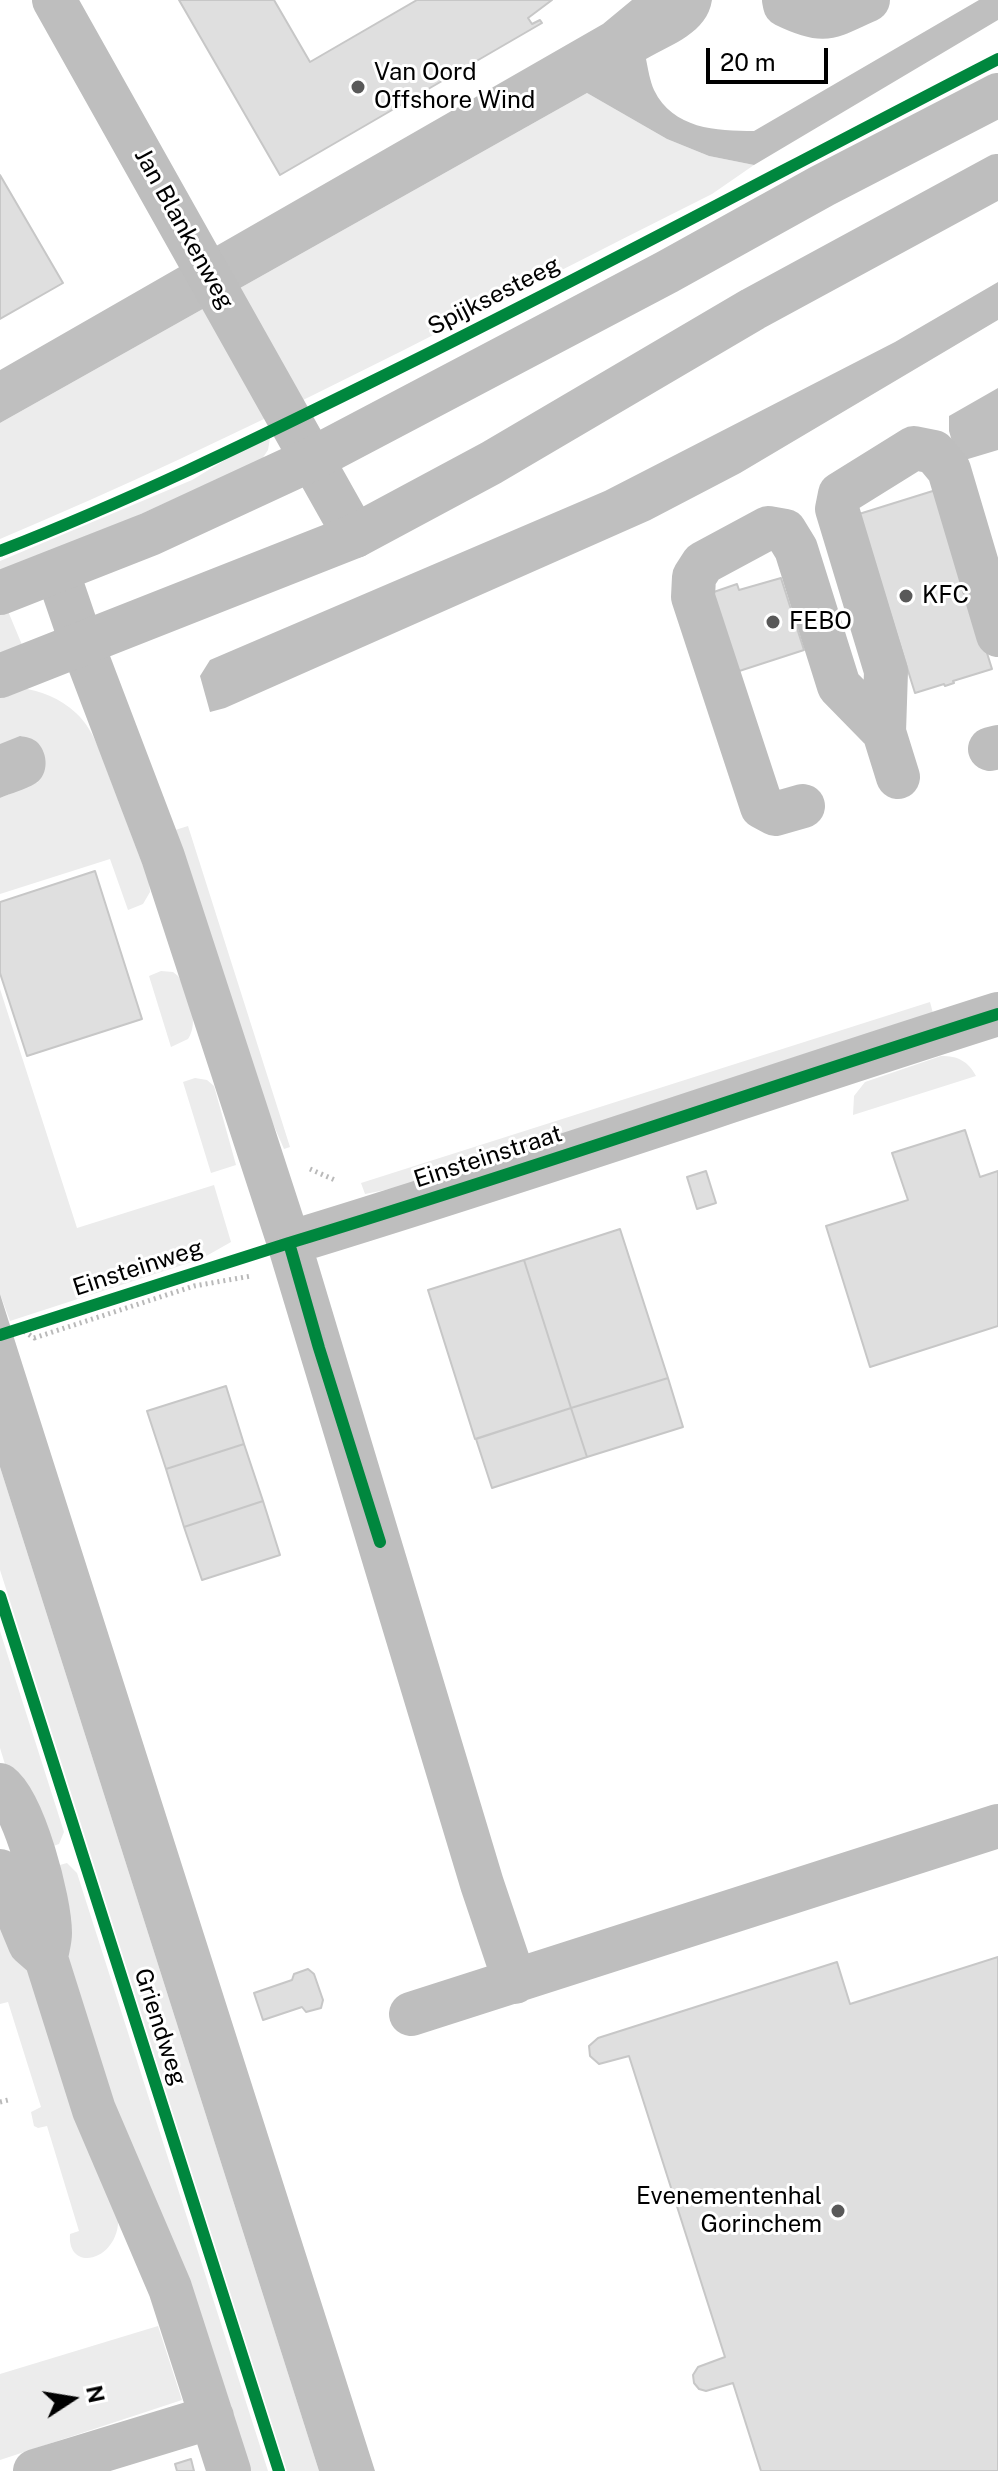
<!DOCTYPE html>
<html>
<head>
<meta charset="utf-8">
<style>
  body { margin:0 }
  #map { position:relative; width:998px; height:2471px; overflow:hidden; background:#fff; font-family:"Public Sans",sans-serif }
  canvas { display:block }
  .north { position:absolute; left:32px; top:2359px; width:80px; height:80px; -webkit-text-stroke:6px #fff; paint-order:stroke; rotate:78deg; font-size:22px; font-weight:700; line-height:32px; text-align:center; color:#000 }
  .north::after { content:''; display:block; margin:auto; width:28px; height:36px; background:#000; clip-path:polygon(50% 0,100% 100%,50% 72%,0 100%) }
  .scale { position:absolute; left:706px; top:48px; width:122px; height:36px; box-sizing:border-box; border:4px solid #000; border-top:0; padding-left:10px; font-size:24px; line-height:28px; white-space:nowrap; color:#000; -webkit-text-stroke:6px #fff; paint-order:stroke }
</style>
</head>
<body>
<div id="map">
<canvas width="998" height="2471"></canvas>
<div class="north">N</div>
<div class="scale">20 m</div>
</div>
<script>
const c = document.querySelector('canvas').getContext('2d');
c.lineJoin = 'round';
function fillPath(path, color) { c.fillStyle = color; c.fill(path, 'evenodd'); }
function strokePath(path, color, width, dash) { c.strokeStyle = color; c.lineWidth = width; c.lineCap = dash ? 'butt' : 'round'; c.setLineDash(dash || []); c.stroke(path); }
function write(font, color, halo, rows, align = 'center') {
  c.font = font + ' "Public Sans",sans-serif'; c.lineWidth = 6; c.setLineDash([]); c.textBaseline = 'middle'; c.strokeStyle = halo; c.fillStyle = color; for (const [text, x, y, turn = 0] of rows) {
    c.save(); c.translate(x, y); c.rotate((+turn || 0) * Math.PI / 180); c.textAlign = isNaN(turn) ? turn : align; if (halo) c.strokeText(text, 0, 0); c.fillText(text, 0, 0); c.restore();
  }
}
const green = new Path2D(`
  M 587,93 L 667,139 L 709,156 L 754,165 L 712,194 C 476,312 243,437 0,539 L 0,423 Z
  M 271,432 L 268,450 L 262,459 L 0,578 L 0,561 L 192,480 Z
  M 5,604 L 25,652 L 0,662 L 0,605 Z
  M 21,688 C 41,691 60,698 76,713 C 96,731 104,764 114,789 C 126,820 137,851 149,881 L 150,892 L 143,904 L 128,910 L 110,859 L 0,894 L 0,798 L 38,782 L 0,744 L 0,689 Z
  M 188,826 L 290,1147 L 284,1149 L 257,1087 L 172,831 Z
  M 161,971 L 173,972 L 178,976 C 188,993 200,1022 188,1039 L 171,1047 L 149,976 Z
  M 0,989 L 77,1228 L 214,1185 L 231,1242 L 201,1259 L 10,1321 L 0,1294 Z
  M 930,1002 L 934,1017 L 395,1188 L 365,1194 L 361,1183 Z
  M 941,1056 C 958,1056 968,1061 976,1076 L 853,1115 L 854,1096 L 865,1082 Z
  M 195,1078 L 207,1080 L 214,1086 L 236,1165 L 211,1173 L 183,1082 Z
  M 0,1467 L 319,2471 L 287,2471 L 0,1570 Z
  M 0,1631 L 64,1832 L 59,1844 L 42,1850 L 8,1774 L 0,1748 Z
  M 67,1863 L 77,1873 L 268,2471 L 248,2471 L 113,2105 L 62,1938 L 49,1868 Z
  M 0,1903 L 26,1952 L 118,2215 C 122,2260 67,2275 70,2234 L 79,2231 L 47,2126 L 38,2128 L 34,2126 L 31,2112 L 41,2107 L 8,2002 L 0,2004 Z
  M 158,2326 L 182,2400 L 0,2460 L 0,2374 Z`);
const water = new Path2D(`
  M 632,0 L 712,0 C 707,33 672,44 646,59 C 648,69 650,81 654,90 C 673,129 716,131 754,131 L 979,0 L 998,0 L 998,20 L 754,165 L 709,156 L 667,139 L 587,93 L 0,423 L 0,370 L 603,24 Z
  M 998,282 L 998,320 L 740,473 L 650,520 L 225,708 L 210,712 L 200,676 L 210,660 L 605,491 L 895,342 Z
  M 998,388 L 998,450 L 958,462 L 949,431 L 949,416 Z
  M 20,736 C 26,737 33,738 38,743 C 48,754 49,774 36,783 C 25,790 11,793 0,798 L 0,744 Z
  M 0,1294 L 375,2471 L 319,2471 L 0,1467 Z`);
const building = new Path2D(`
  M 179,0 L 274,0 L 310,62 L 417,0 L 552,0 L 528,18 L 532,24 L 540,20 L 542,23 L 280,175 Z
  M 0,175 L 63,283 L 0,319 Z
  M 936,490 L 992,669 L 953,681 L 954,683 L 945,686 L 944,684 L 915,693 L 859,514 Z
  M 781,578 L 804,650 L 730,674 L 705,595 L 737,584 L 739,590 Z
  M 95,871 L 142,1019 L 27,1056 L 0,973 L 0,902 Z
  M 965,1130 L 980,1177 L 998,1171 L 998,1326 L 870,1367 L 826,1226 L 908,1200 L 892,1153 Z
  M 706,1171 L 716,1203 L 697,1209 L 687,1177 Z
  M 620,1229 L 668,1378 L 571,1408 L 524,1260 Z
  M 524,1260 L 571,1408 L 475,1439 L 428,1290 Z
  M 668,1378 L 683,1427 L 587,1457 L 571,1408 Z
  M 226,1386 L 244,1444 L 166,1469 L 147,1411 Z
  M 571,1408 L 587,1457 L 492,1488 L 476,1439 Z
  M 244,1444 L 263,1501 L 184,1527 L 166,1469 Z
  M 263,1501 L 280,1555 L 202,1580 L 184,1527 Z
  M 998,1957 L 998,2471 L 761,2471 L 733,2383 L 706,2391 L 699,2389 L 694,2383 L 693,2375 L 698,2367 L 725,2357 L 629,2056 L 599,2064 L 590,2056 L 589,2046 L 598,2038 L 837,1962 L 850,2004 Z
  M 308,1969 L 314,1974 L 323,2000 L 321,2008 L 306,2012 L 302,2007 L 263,2020 L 254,1993 L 292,1980 L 294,1974 Z
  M 191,2459 L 194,2471 L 177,2471 L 175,2464 Z`);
const path = new Path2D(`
  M 310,1169 L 337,1181
  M 19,1328 L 34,1338 L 194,1286 L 251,1276
  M 0,2102 L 8,2100`);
const minor = new Path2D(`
  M 54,0 L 355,536
  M 784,0 L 785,5 C 826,25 829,17 868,0
  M 57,571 L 82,644 L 163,857 L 289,1243
  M 990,749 L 998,747
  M 898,777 L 884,732 L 886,671 L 837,509 L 840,494 L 914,448 L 934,452 L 949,470 L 998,635
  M 803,806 L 775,814 L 762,807 L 693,597 L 694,577 L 703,563 L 768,528 L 785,531 L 796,549 L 839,686 L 884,732
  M 0,1785 C 24,1803 50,1901 50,1933 C 50,1941 47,1950 46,1958 L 94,2110 L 170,2288 L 229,2471
  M 0,1871 L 30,1944 L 46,1958
  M 515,1982 L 482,1884 L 289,1243 C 527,1171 761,1089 998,1014
  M 411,2014 L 998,1826
  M 35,2471 L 212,2417`);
const major = new Path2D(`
  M 0,593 L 150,534 L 312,459 L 667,272 L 822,186 L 998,95
  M 0,676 L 355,536 L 491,463 L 753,309 L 998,176`);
const cycleway = new Path2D(`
  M 0,551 C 126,502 248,443 369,383 C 581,279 788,167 998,59
  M 0,1335 L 289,1243
  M 380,1542 L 319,1348 L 289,1243 C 527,1171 761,1089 998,1014
  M 0,1596 L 279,2471`);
const markers = [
  [358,87,8,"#595959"],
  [906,596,8,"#595959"],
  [773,622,8,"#595959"],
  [838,2211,8,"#595959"]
];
const poiNames = [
  ["Van Oord",374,73],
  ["Offshore Wind",374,101],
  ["KFC",922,596],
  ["FEBO",789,622],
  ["Evenementenhal",822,2197,"right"],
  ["Gorinchem",822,2225,"right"]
];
const streetNames = [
  ["Jan Blankenweg",184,229,61],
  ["Spijksesteeg",494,296,-27],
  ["Einsteinstraat",488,1157,-18],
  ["Einsteinweg",138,1268,-18],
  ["Griendweg",160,2027,72]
];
fillPath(green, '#ececec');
fillPath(water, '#bfbfbf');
fillPath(building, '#dfdfdf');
strokePath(building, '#c7c7c7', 2);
strokePath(path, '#b9b9b9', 5, [2, 4]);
strokePath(minor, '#bebebe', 44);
strokePath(major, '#bebebe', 44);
strokePath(cycleway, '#00873e', 12);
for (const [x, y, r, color] of markers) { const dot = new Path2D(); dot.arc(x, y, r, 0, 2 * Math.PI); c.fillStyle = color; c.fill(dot); strokePath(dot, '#fff', 3); }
write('24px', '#000', '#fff', poiNames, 'left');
write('24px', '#000', '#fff', streetNames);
</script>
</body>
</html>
